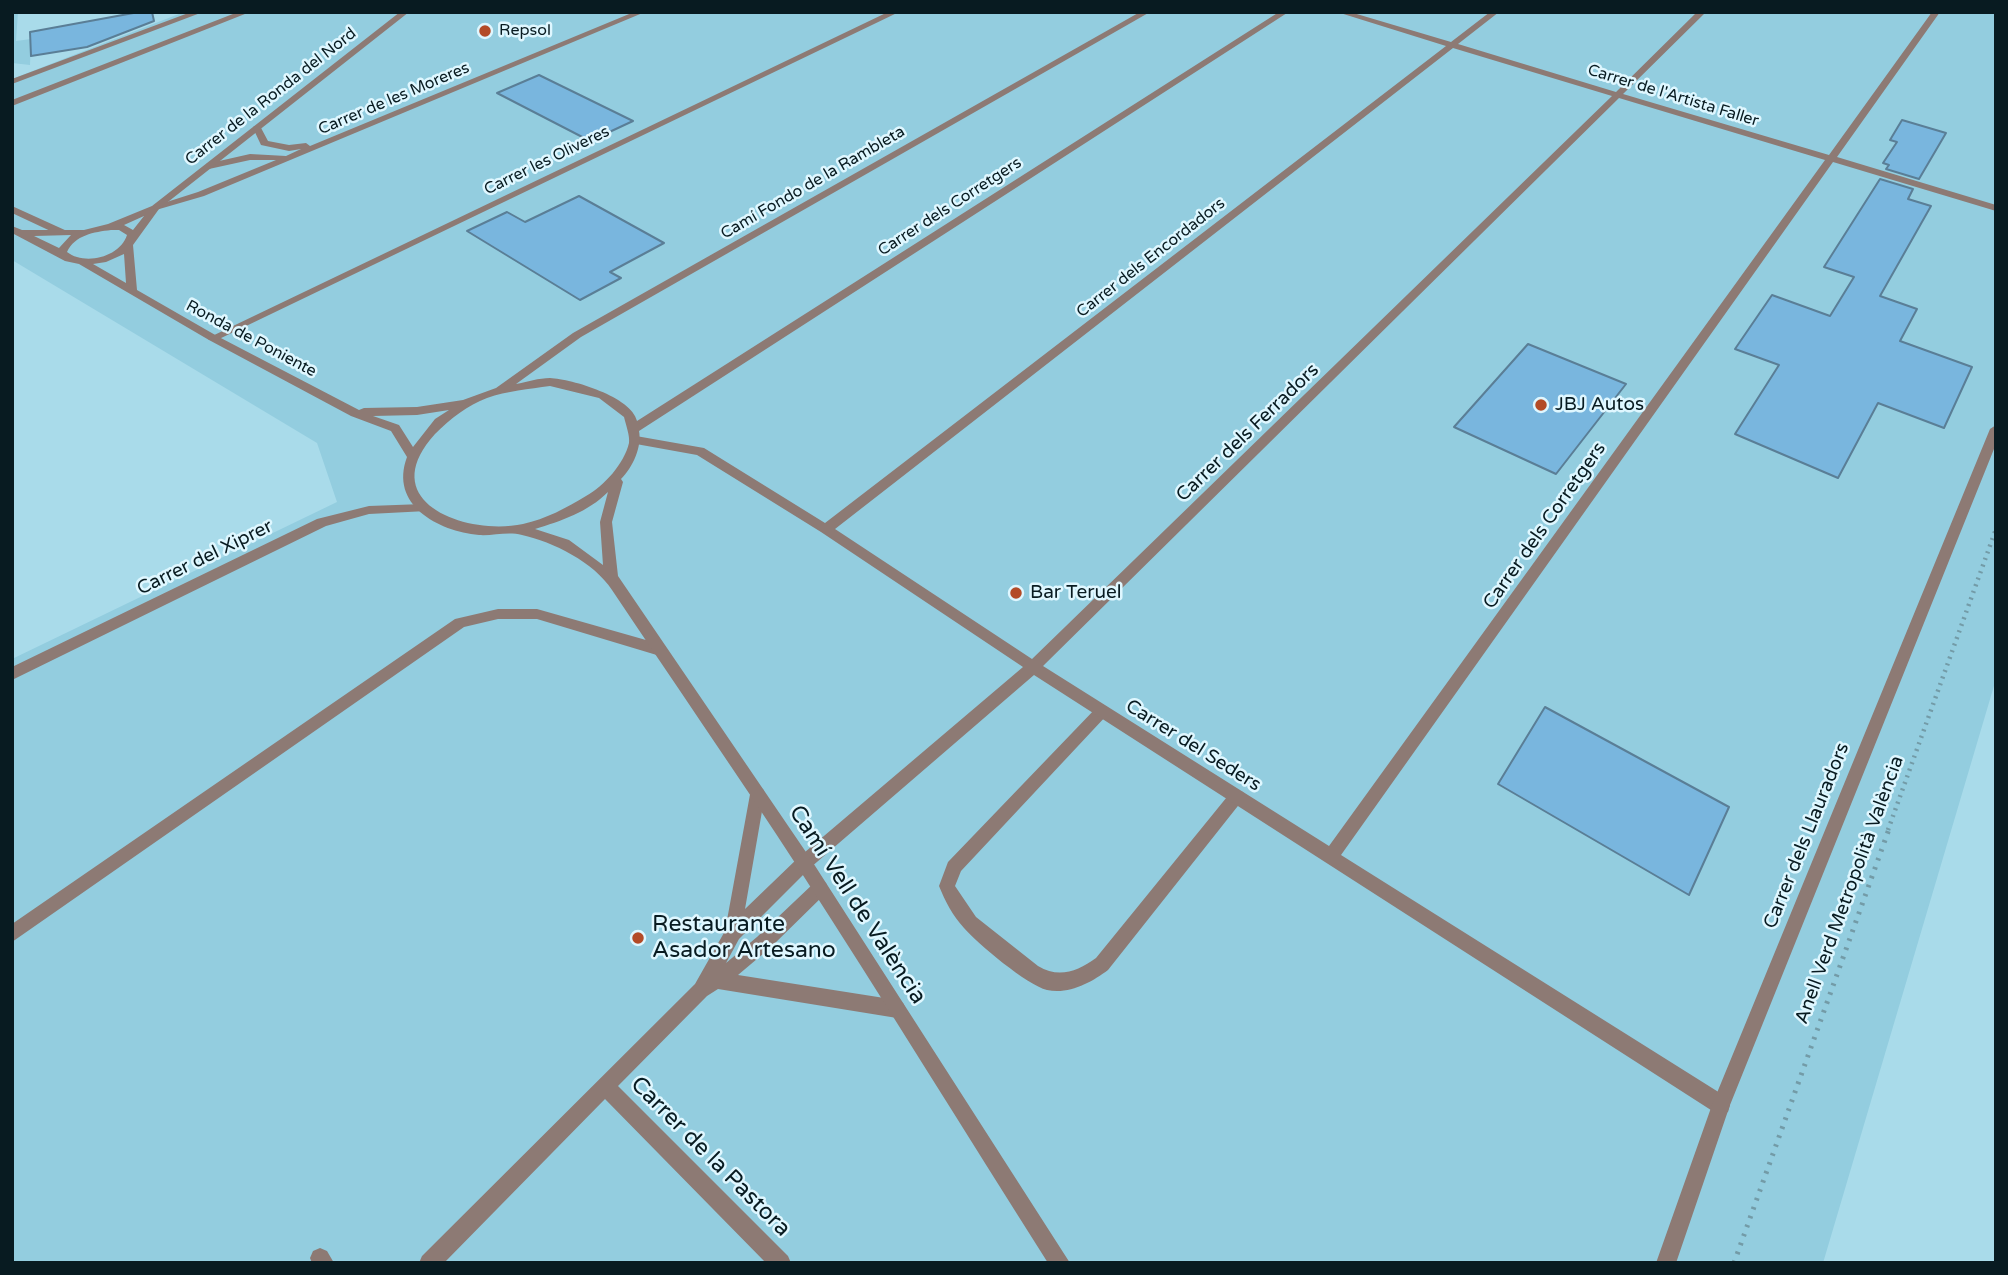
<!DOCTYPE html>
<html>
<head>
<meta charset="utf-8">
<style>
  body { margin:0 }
  #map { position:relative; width:2008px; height:1275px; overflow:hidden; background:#a9dbea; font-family:"Varela Round",sans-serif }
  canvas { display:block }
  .frame { position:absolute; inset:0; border:14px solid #081b21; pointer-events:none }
</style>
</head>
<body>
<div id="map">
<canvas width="2008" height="1275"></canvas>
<div class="frame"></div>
</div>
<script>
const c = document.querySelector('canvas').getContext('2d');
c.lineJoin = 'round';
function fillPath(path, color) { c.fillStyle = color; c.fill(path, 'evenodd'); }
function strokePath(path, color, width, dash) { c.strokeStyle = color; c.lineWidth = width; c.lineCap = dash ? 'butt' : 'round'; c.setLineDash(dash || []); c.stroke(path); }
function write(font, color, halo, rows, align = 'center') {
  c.font = font + ' "Varela Round",sans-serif'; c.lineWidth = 5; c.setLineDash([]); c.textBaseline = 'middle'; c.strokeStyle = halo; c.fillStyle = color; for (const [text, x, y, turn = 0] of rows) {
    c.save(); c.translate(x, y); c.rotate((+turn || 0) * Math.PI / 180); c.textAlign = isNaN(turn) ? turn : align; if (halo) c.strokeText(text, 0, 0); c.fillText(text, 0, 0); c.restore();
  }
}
const built = new Path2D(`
  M 12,12 L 18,12 L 16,41 L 31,39 L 30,65 L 12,63 Z
  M 184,12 L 1996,12 L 1996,679 L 1823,1263 L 12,1263 L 12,659 L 337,502 L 317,443 L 12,260 L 12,79 Z`);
const building = new Path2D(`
  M 139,12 L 152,12 L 154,21 L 87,47 L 31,56 L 30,32 Z
  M 539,75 L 633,121 L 590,141 L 497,93 Z
  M 1902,120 L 1946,133 L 1919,179 L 1886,169 L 1889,165 L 1883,163 L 1897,142 L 1890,140 Z
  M 1880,179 L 1913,189 L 1908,199 L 1931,206 L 1880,296 L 1917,309 L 1900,341 L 1972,367 L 1944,428 L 1878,403 L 1838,478 L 1735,434 L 1779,365 L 1735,349 L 1772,295 L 1830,316 L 1854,277 L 1824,267 Z
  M 579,196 L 664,243 L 610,272 L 621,278 L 580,300 L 467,231 L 507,212 L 525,222 Z
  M 1528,344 L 1626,384 L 1556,474 L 1454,427 Z
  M 1545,707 L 1729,807 L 1689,895 L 1498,784 Z`);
const pathFar1 = new Path2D(`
  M 1888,830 L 1996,529`);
const path = new Path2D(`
  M 1734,1263 L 1889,829`);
const service = new Path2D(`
  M 1102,705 L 1107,707 L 1109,711 L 1107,715 L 961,871 L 955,886 L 976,917 L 1038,966 C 1059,979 1078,971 1096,958 L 1231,792 L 1237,790 L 1243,792 L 1245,797 L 1108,970 C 1092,982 1069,995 1047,990 C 1027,985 978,944 964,928 C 953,916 945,901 939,886 L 948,862 L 1097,707 Z
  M 320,1248 L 327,1251 L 334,1263 L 312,1263 L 310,1258 L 313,1251 Z`);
const minor = new Path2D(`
  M 191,12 L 203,12 L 12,84 L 12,79 Z
  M 238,12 L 250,12 L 12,106 L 12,100 Z
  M 634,12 L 645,12 L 204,196 L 156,210 L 151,207 L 198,192 L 276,160 L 250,160 L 209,169 L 206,168 L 206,164 L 250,154 L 286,156 L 301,149 L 289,151 L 261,145 L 253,128 L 254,126 L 260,126 L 268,141 L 289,145 L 306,143 L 310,146 Z
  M 888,12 L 899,12 L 217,340 L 209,340 L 208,338 Z
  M 1337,12 L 1350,12 L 1451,42 L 1490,12 L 1499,12 L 1458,44 L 1616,92 L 1697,12 L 1706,12 L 1623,94 L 1829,155 L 1932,12 L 1940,12 L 1837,157 L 1996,205 L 1996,211 L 1833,162 L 1341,855 L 1728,1098 L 1730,1105 L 1728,1112 L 1721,1114 L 1714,1112 L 1034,675 L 810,868 L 739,939 L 726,963 L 757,937 L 814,883 L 820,880 L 826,883 L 828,888 L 826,893 L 770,948 L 738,975 L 897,1000 L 903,1003 L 906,1009 L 903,1015 L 897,1018 L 718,989 L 707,996 L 618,1086 L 788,1256 L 791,1263 L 766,1263 L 605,1099 L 444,1263 L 419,1263 L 422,1256 L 695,984 L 725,931 L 751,789 L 757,787 L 763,789 L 765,794 L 745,909 L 798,858 L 1023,667 L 821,532 L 697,455 L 636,444 L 632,443 L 630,440 L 632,437 L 636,436 L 704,448 L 825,523 L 1446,46 ZM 1453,48 L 1612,96 L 1032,659 L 835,529 ZM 1619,98 L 1825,160 L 1329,846 L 1043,666 Z
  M 12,206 L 67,231 L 68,233 L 59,235 L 12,213 Z
  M 423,504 L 429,508 L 427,511 L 369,514 L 326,526 L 12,680 L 12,667 L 317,519 L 369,506 Z
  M 498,609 L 537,609 L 660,644 L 665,646 L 667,650 L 665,654 L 660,656 L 537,619 L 498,619 L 464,627 L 12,942 L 12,924 L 455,619 Z`);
const tertiary = new Path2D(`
  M 400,12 L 409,12 L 159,209 L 133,245 L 137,290 L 217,336 L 359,410 L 364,408 L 417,407 L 463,400 L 496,388 L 573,333 L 1140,12 L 1150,12 L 581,337 L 516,384 C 527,382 539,378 550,378 C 572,379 632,397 637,421 L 1279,12 L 1287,13 L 639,431 C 642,447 633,467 621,479 L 623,482 L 612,522 L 618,576 L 810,858 L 1070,1263 L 1048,1263 C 965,1132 883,999 799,869 C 738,775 674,683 612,590 C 594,562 553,542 522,535 C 508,531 493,536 479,535 C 438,531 389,505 407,457 L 391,431 L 351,416 L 209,340 L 79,264 L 65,261 L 12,233 L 12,226 L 22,230 L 84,230 L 108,224 L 152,206 ZM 144,216 L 133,230 L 124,225 ZM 111,230 L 119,230 L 127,235 C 120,257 85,266 67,252 C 75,235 94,232 111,230 ZM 71,235 L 59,248 L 34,236 ZM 124,254 L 126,283 L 93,264 L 106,262 ZM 550,386 L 599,398 L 624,417 C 626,425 630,436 629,443 C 624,464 604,486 586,496 C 566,508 546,519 523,524 C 466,536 373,502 435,434 C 450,419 468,405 487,398 C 507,391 529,389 550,386 ZM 449,410 L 435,419 L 413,447 L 399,425 L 373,416 L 417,415 ZM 608,492 L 600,522 L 603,565 L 569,540 L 535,529 C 561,521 588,512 608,492 Z
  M 1996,425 L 1996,444 L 1730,1105 L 1676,1263 L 1656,1263 L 1712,1105 L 1990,429 Z`);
const markers = [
  [485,31,7,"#b34b27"],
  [1541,405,7,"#b34b27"],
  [1016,593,7,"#b34b27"],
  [638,938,7,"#b34b27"]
];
const farPoinames = [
  ["Repsol",499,31]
];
const farStreetnames = [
  ["Carrer de l'Artista Faller",1673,96,17],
  ["Carrer de la Ronda del Nord",271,97,-38],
  ["Carrer de les Moreres",394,99,-23],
  ["Carrer les Oliveres",547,161,-26],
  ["Camí Fondo de la Rambleta",813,183,-30],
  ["Carrer dels Corretgers",950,207,-33],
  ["Carrer dels Encordadors",1151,258,-38],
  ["Ronda de Poniente",251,339,28]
];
const poiNames = [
  ["JBJ Autos",1555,405],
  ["Bar Teruel",1030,593]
];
const streetNames = [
  ["Carrer dels Ferradors",1248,433,-44],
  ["Carrer dels Corretgers",1545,526,-55],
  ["Carrer del Xiprer",205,558,-26],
  ["Carrer del Seders",1193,746,32],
  ["Carrer dels Llauradors",1807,836,-68],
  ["Anell Verd Metropolità València",1850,890,-70]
];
const nearStreetnames = [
  ["Camí Vell de València",857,905,57],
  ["Carrer de la Pastora",710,1157,45]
];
const nearPoinames = [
  ["Restaurante",652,925],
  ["Asador Artesano",652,951]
];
fillPath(built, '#93cddf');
fillPath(building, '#79b6de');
strokePath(building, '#5a7e96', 2);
strokePath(pathFar1, '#739ba7', 4.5, [2, 5]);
strokePath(path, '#739ba7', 5, [2.5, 7]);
fillPath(service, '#8d7a74');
fillPath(minor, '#8d7a74');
fillPath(tertiary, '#8d7a74');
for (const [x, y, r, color] of markers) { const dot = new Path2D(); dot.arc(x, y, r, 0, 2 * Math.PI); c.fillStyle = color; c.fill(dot); strokePath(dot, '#dff7ff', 2.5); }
write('16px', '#081b21', '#dff7ff', farPoinames, 'left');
write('16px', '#081b21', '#dff7ff', farStreetnames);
write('19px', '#081b21', '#dff7ff', poiNames, 'left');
write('19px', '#081b21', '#dff7ff', streetNames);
write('23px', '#081b21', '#dff7ff', nearStreetnames);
write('23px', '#081b21', '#dff7ff', nearPoinames, 'left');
</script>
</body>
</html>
